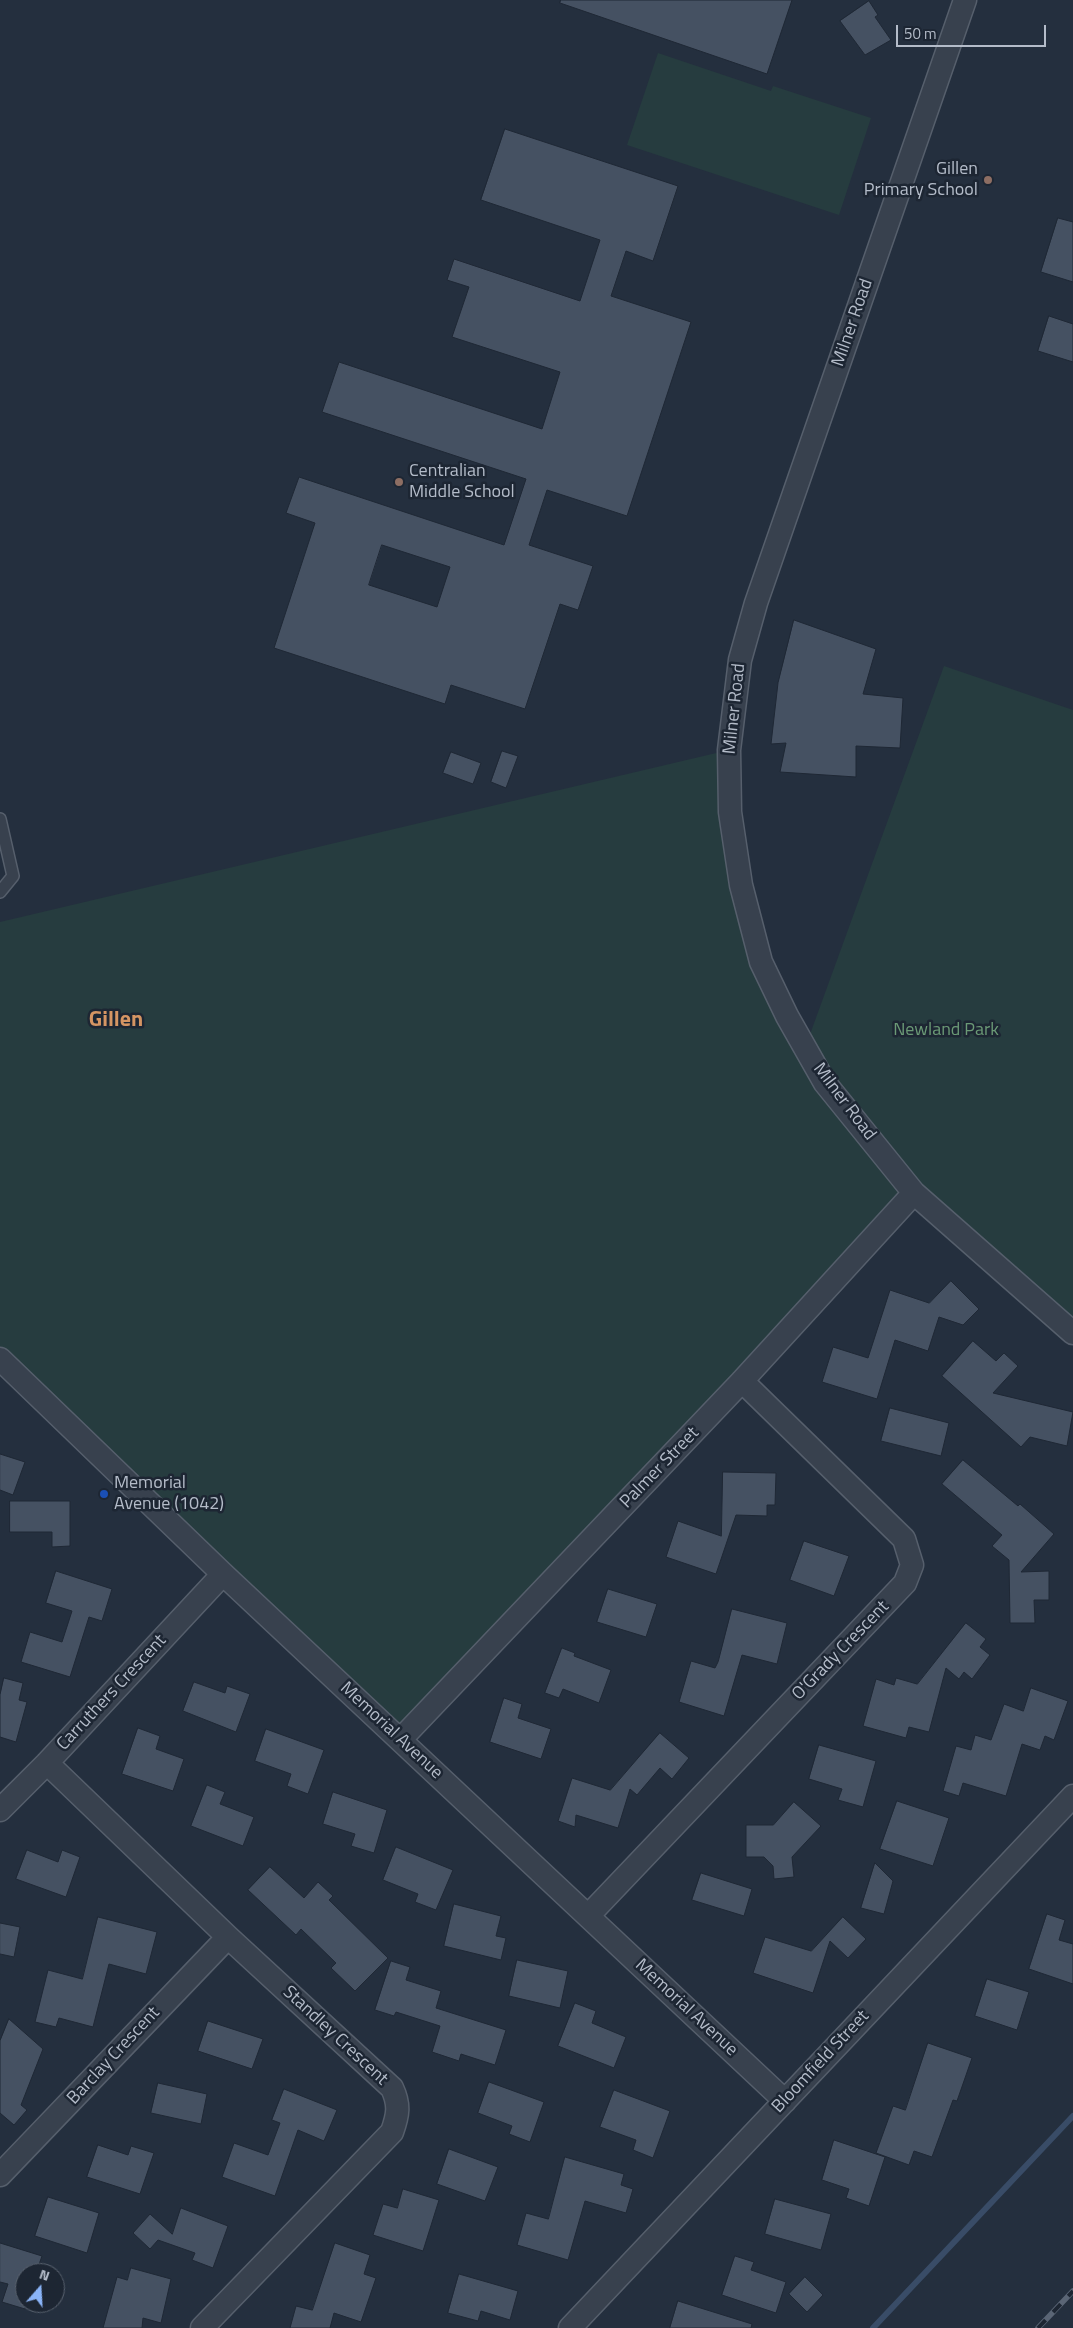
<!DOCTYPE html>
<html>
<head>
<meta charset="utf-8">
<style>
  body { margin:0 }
  #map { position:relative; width:1073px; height:2328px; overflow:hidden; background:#242f3e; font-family:"Titillium Web",sans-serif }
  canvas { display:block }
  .north { position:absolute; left:15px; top:2263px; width:50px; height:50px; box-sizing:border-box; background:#1d2633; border:1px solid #59626f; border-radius:50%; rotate:19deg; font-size:14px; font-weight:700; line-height:20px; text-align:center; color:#b4bcc9 }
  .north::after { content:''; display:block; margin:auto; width:18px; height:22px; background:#8ab4f8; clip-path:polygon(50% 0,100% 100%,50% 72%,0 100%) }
  .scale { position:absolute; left:896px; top:25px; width:150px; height:22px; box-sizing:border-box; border:2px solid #b4bcc9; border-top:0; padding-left:6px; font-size:15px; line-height:18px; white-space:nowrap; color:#b4bcc9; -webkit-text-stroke:4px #1d2633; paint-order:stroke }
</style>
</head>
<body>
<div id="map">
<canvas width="1073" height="2328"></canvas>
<div class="north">N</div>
<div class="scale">50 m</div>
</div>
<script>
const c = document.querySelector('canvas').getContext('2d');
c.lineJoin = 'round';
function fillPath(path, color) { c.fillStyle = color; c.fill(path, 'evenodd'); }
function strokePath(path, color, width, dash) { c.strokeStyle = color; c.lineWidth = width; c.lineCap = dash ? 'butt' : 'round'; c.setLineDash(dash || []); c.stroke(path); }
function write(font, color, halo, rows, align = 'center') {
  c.font = font + ' "Titillium Web",sans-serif'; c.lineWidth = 5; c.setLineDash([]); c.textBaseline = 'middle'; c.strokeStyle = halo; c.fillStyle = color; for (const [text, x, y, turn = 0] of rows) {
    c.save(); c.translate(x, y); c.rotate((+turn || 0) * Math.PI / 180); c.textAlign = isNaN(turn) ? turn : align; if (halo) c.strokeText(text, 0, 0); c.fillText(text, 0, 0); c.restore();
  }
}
const green = new Path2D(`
  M 658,53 L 771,91 L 773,86 L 871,118 L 839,215 L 627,145 Z
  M 944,666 L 1073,710 L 1073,1331 L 915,1193 L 401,1739 L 0,1359 L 0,922 L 729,750 L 741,885 L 805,1048 Z`);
const stream = new Path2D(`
  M 873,2328 L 1073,2116`);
const building = new Path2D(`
  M 561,0 L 792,0 L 767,74 L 560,3 Z
  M 869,1 L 878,15 L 875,17 L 891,40 L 865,55 L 840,21 Z
  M 505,129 L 678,186 L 653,261 L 626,251 L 611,296 L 691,322 L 627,516 L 547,490 L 529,545 L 593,566 L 578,610 L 560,604 L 525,709 L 451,685 L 445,704 L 274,648 L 315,523 L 286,513 L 299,477 L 504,545 L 526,479 L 322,412 L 339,362 L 542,429 L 560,372 L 452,337 L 469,287 L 447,280 L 454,259 L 580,301 L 600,240 L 481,200 ZM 382,545 L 450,567 L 437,607 L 369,585 Z
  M 1058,218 L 1073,222 L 1073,282 L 1041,272 Z
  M 1049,316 L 1073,324 L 1073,362 L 1038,351 Z
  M 794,620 L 876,649 L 863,694 L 903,698 L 900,748 L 856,746 L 856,777 L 780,772 L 786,743 L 771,744 L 778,683 Z
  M 502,751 L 518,756 L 506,788 L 491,782 Z
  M 451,752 L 481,763 L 473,784 L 443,773 Z
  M 951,1281 L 979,1309 L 963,1325 L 939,1317 L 928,1351 L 895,1340 L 877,1399 L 822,1382 L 833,1347 L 868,1358 L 890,1290 L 929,1303 Z
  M 973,1341 L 996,1361 L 1004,1353 L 1018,1366 L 993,1393 L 1073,1412 L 1067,1446 L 1030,1437 L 1021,1447 L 942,1376 Z
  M 890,1408 L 949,1423 L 941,1456 L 881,1441 Z
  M 0,1454 L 25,1462 L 13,1495 L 0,1490 Z
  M 963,1460 L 1018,1506 L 1020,1504 L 1054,1534 L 1021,1572 L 1049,1571 L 1049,1600 L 1034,1600 L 1035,1623 L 1010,1623 L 1009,1560 L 992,1546 L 1002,1535 L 942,1484 Z
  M 723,1472 L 776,1473 L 775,1505 L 767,1505 L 767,1516 L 736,1515 L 716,1574 L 666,1557 L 678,1521 L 721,1536 Z
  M 10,1501 L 70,1501 L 70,1546 L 52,1547 L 52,1532 L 10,1532 Z
  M 804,1541 L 849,1556 L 834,1596 L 790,1580 Z
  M 56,1571 L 112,1589 L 102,1621 L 89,1617 L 70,1677 L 21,1662 L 30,1632 L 62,1642 L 72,1611 L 46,1603 Z
  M 608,1589 L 657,1604 L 646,1637 L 597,1622 Z
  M 732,1609 L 787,1623 L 777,1664 L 742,1655 L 724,1716 L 679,1702 L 691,1661 L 715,1668 L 718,1662 Z
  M 966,1623 L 986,1639 L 980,1647 L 990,1655 L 972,1679 L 964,1672 L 959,1679 L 946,1668 L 929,1732 L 909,1727 L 906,1738 L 863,1726 L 876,1679 L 894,1685 L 896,1678 L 917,1684 Z
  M 562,1648 L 575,1653 L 574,1656 L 611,1670 L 599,1703 L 563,1689 L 559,1698 L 545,1693 Z
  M 4,1678 L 23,1683 L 19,1700 L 27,1702 L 16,1742 L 0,1737 L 0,1695 Z
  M 194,1682 L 225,1693 L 227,1686 L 250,1694 L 236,1732 L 183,1711 Z
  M 1031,1688 L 1068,1701 L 1054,1740 L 1045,1736 L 1040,1750 L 1022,1744 L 1006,1796 L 963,1783 L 959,1796 L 943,1791 L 956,1746 L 971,1750 L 975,1735 L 991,1740 L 1004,1704 L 1023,1711 Z
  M 504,1698 L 522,1704 L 518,1718 L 551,1729 L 541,1759 L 490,1742 Z
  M 138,1728 L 160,1736 L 156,1749 L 184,1759 L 173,1791 L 122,1774 Z
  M 266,1729 L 324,1750 L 308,1794 L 287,1786 L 291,1774 L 255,1761 Z
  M 660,1733 L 689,1758 L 672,1779 L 660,1768 L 637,1795 L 630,1789 L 618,1828 L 576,1815 L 575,1827 L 558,1821 L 572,1778 L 610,1790 Z
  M 819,1745 L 876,1761 L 863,1807 L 838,1800 L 842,1789 L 809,1779 Z
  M 207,1785 L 225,1792 L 220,1804 L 254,1817 L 243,1846 L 191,1826 Z
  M 333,1792 L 387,1810 L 374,1853 L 351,1846 L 355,1834 L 323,1824 Z
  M 897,1801 L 949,1818 L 933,1866 L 880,1849 Z
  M 794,1802 L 821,1826 L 792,1857 L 794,1877 L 774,1879 L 773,1866 L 764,1857 L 746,1857 L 746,1825 L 773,1825 Z
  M 396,1847 L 453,1870 L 436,1910 L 415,1902 L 418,1894 L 383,1880 Z
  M 27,1850 L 58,1862 L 62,1850 L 80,1857 L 66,1897 L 16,1879 Z
  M 875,1863 L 893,1881 L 884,1914 L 861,1908 Z
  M 270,1867 L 304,1898 L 318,1882 L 333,1896 L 329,1900 L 388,1958 L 355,1991 L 331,1968 L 336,1963 L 301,1929 L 296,1935 L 248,1890 Z
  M 701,1873 L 752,1889 L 744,1916 L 692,1900 Z
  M 454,1904 L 501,1916 L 496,1936 L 506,1938 L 501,1960 L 444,1946 Z
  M 1047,1914 L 1065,1920 L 1059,1940 L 1073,1944 L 1073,1984 L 1029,1969 Z
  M 98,1917 L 157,1932 L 146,1974 L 109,1964 L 93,2027 L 59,2018 L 56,2027 L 35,2022 L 48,1970 L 82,1979 Z
  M 843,1917 L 866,1939 L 848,1958 L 830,1941 L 813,1993 L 753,1973 L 765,1937 L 811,1951 Z
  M 0,1923 L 20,1927 L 14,1957 L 0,1954 Z
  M 517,1960 L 568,1971 L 560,2008 L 509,1996 Z
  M 391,1961 L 410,1967 L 406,1980 L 441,1991 L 436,2008 L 506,2030 L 495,2065 L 461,2054 L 459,2061 L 432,2052 L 440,2026 L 396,2012 L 394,2016 L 375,2010 Z
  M 987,1979 L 1029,1992 L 1017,2030 L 975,2016 Z
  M 575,2003 L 596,2011 L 592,2023 L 626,2037 L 614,2068 L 558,2046 Z
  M 9,2019 L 43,2049 L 21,2105 L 27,2110 L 14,2125 L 0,2113 L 0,2041 Z
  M 208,2021 L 263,2039 L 252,2069 L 198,2051 Z
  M 928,2043 L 972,2058 L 957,2101 L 953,2100 L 932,2157 L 914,2151 L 909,2165 L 876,2153 L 893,2106 L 905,2110 Z
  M 489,2082 L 544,2102 L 530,2142 L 509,2134 L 512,2126 L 478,2113 Z
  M 158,2083 L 207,2094 L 201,2124 L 151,2113 Z
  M 284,2089 L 337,2110 L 324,2141 L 298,2130 L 275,2196 L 222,2177 L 234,2143 L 268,2155 L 280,2123 L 272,2120 Z
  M 614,2090 L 670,2111 L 653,2158 L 633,2150 L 636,2140 L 600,2127 Z
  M 834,2140 L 885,2157 L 869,2206 L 846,2198 L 849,2189 L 822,2180 Z
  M 98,2145 L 128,2155 L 131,2146 L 154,2153 L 140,2194 L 87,2177 Z
  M 449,2149 L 498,2167 L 485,2201 L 437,2184 Z
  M 565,2157 L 624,2174 L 621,2185 L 633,2189 L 626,2213 L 585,2201 L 568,2260 L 517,2245 L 526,2213 L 548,2219 Z
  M 403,2189 L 439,2200 L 423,2251 L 373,2235 L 383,2204 L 397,2208 Z
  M 48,2197 L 99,2213 L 87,2253 L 35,2236 Z
  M 775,2199 L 831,2214 L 821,2250 L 765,2234 Z
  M 181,2208 L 228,2226 L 213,2268 L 192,2260 L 195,2253 L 158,2240 L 150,2249 L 133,2233 L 150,2214 L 172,2234 Z
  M 0,2243 L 42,2256 L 36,2273 L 25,2273 L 25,2309 L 2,2302 L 8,2284 L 0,2282 Z
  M 335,2243 L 370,2255 L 364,2274 L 376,2278 L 361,2322 L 334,2313 L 330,2328 L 290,2328 L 296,2306 L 312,2310 Z
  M 735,2256 L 754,2262 L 751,2270 L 786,2282 L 776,2313 L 722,2295 Z
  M 131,2268 L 171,2279 L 161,2323 L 143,2318 L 142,2328 L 103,2328 L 117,2277 L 127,2280 Z
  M 459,2274 L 518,2291 L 510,2320 L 481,2311 L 478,2321 L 448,2313 Z
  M 805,2277 L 823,2295 L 807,2312 L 789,2294 Z
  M 678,2301 L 752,2324 L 751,2328 L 670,2328 Z`);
const service = new Path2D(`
  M 0,819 L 13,876 L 0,892`);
const minor = new Path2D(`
  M 965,0 L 756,603 L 740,660 L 729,750 L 730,812 L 741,885 L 761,962 L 787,1016 L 825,1083 L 914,1193 L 1073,1333
  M 0,1359 L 223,1574 L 785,2101
  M 401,1739 L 742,1381 L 914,1193
  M 47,1763 L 228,1937 L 392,2088 C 400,2105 398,2115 392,2132 L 202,2328
  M 0,1810 L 47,1763 L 223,1574
  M 588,1916 L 905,1583 L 912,1565 L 904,1539 L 742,1381
  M 0,2175 L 228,1937
  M 570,2328 L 1073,1796`);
const rail = new Path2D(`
  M 1038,2328 L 1073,2291`);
const markers = [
  [988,180,5,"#8d6e63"],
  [399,482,5,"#8d6e63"],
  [104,1494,5,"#1a4fb4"]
];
const poiNames = [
  ["Gillen",978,170,"right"],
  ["Primary School",978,191,"right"],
  ["Centralian",409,472],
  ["Middle School",409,493],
  ["Memorial",114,1484],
  ["Avenue (1042)",114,1505]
];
const streetNames = [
  ["Milner Road",853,323,-71],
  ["Milner Road",735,709,-84],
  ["Milner Road",844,1102,53],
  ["Palmer Street",660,1468,-46],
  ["O'Grady Crescent",841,1651,-46],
  ["Carruthers Crescent",112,1693,-47],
  ["Memorial Avenue",391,1731,43],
  ["Memorial Avenue",686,2008,43],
  ["Standley Crescent",335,2036,43],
  ["Barclay Crescent",114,2056,-47],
  ["Bloomfield Street",821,2062,-47]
];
const parkNames = [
  ["Newland Park",946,1031]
];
const districtNames = [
  ["Gillen",116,1021]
];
fillPath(green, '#263c3f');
strokePath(stream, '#394c67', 6);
fillPath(building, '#455162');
strokePath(building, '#1f2835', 1);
strokePath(service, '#565f6c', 14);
strokePath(minor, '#565f6c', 25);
strokePath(service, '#38414e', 11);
strokePath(minor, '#38414e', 22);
strokePath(rail, '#5a6575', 5.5);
strokePath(rail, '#1d2633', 4, [11]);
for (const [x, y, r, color] of markers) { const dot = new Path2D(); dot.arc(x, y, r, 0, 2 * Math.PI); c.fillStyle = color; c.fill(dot); strokePath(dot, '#1d2633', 2); }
write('18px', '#b4bcc9', '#1d2633', poiNames, 'left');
write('18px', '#b4bcc9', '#1d2633', streetNames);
write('18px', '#6b9a76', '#1d2633', parkNames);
write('bold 22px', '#d59563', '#1d2633', districtNames);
</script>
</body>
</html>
